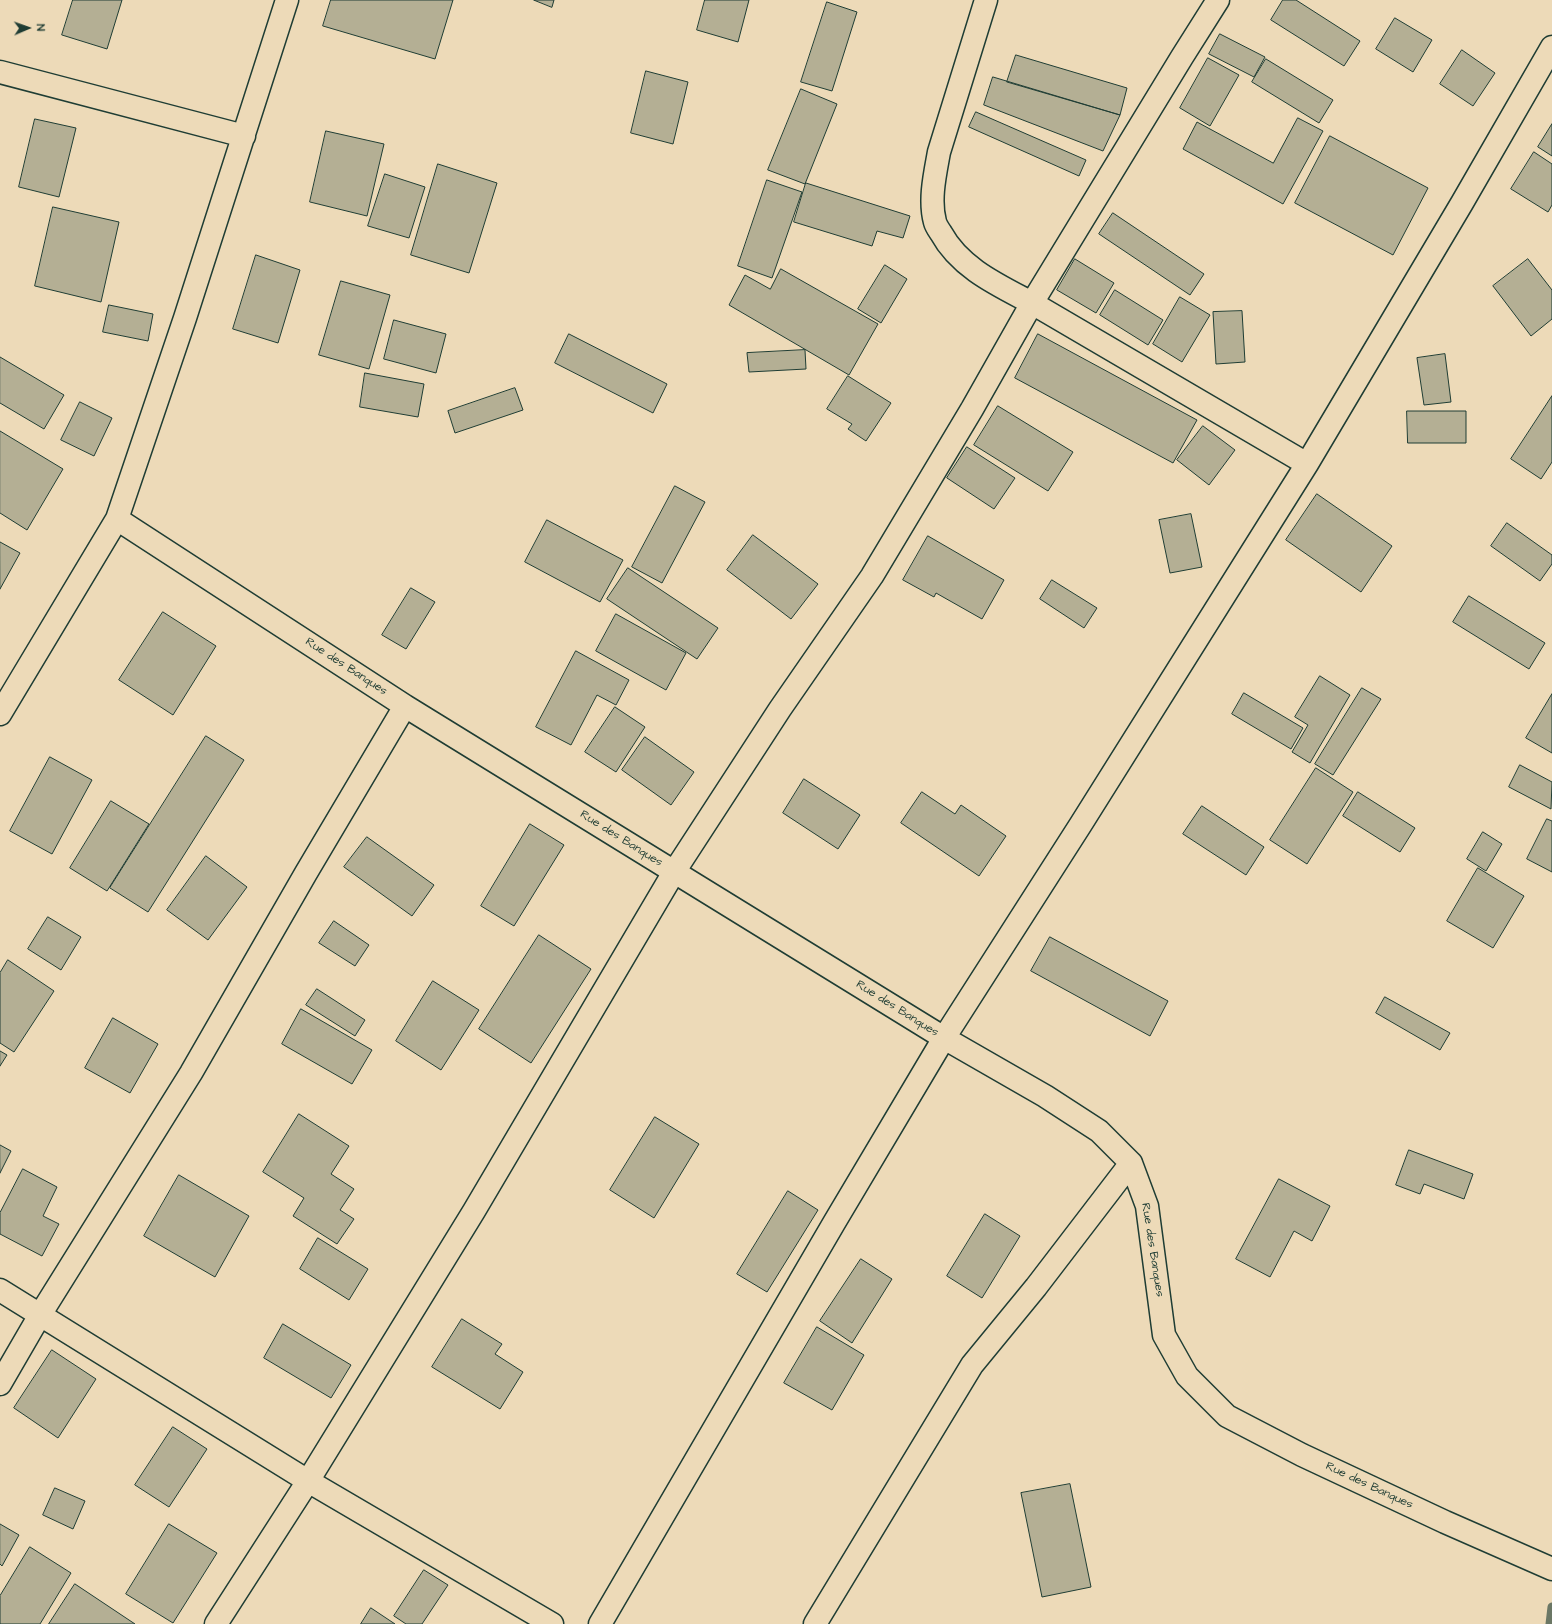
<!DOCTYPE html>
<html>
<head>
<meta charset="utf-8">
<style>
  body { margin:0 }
  #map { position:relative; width:1552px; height:1624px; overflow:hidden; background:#eddab8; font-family:"Architects Daughter",sans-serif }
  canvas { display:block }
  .north { position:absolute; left:8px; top:8px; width:40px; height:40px; -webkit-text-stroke:3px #eddab8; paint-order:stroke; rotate:88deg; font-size:11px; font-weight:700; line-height:16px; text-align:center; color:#1f3d34 }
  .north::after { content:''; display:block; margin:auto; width:14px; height:18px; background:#1f3d34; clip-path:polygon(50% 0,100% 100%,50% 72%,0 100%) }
</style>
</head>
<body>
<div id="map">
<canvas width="1552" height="1624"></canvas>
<div class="north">N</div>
</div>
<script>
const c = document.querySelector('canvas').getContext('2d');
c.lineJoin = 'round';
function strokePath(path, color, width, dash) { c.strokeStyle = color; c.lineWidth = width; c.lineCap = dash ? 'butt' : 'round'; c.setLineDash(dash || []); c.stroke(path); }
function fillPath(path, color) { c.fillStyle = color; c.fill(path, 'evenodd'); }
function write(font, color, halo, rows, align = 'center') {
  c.font = font + ' "Architects Daughter",sans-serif'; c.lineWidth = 3; c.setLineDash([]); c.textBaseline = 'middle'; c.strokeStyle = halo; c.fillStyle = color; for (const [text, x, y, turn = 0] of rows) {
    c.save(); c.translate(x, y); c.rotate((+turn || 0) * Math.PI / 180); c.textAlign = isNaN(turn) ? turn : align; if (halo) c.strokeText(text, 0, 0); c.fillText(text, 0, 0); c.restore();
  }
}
const stream = new Path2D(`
  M 1550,1624 L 1552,1607`);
const building = new Path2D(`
  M 73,0 L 122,0 L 107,49 L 62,35 Z
  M 331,0 L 453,0 L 435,59 L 323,26 Z
  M 534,0 L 554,0 L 552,7 Z
  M 705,0 L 749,0 L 738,42 L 697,30 Z
  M 1283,0 L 1296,0 L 1360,41 L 1344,66 L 1271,20 Z
  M 827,2 L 857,12 L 832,91 L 801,82 Z
  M 1395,18 L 1432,40 L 1413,72 L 1376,49 Z
  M 1220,34 L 1265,57 L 1254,77 L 1209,54 Z
  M 1462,50 L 1495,73 L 1473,106 L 1440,84 Z
  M 1016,55 L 1127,88 L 1120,115 L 1007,82 Z
  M 1208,58 L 1239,75 L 1210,126 L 1180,108 Z
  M 1266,59 L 1333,100 L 1319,123 L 1252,82 Z
  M 646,71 L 688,82 L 673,144 L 631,133 Z
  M 993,77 L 1120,115 L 1103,151 L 984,105 Z
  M 801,89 L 837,104 L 805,184 L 768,170 Z
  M 976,112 L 1086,160 L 1079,176 L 969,127 Z
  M 1298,118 L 1323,131 L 1283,204 L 1183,149 L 1197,122 L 1273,163 Z
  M 35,119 L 76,128 L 59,197 L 19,187 Z
  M 1552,124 L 1552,156 L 1538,147 Z
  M 326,131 L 384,144 L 367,216 L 310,202 Z
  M 1330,136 L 1428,188 L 1393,255 L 1295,203 Z
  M 1534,152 L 1552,164 L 1552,205 L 1548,212 L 1511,189 Z
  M 438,164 L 497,183 L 469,273 L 411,255 Z
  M 385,174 L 425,187 L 409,238 L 368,226 Z
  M 767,180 L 802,192 L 772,278 L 738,266 Z
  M 806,183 L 910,216 L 903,238 L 877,231 L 872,246 L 794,222 Z
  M 53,207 L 119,222 L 101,302 L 35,286 Z
  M 1113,213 L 1204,274 L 1190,295 L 1099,234 Z
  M 256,255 L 300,270 L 278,343 L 233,329 Z
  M 1075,259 L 1114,283 L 1096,313 L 1057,290 Z
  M 1528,259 L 1552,290 L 1552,319 L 1531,336 L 1493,286 Z
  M 885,265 L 907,279 L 881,323 L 858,309 Z
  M 781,269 L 878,324 L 849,375 L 729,305 L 745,275 L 770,289 Z
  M 341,281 L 390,295 L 369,369 L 319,355 Z
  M 1115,290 L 1163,320 L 1148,345 L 1100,315 Z
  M 1180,297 L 1210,315 L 1182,362 L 1153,344 Z
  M 109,305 L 153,314 L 148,341 L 103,332 Z
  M 1242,311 L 1245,362 L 1216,364 L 1213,312 Z
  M 394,320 L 446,334 L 436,373 L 384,359 Z
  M 569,334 L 667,384 L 653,413 L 555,363 Z
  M 1038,334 L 1197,420 L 1173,463 L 1015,378 Z
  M 805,350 L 806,369 L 749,372 L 747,353 Z
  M 1445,354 L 1451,402 L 1424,405 L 1417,358 Z
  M 0,357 L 64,395 L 44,429 L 0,403 Z
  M 365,373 L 424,384 L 418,417 L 360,407 Z
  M 848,376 L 891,403 L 866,441 L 848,429 L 852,424 L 827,409 Z
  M 515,388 L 523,410 L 455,433 L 448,411 Z
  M 1552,396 L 1552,462 L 1541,479 L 1511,459 Z
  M 80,402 L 112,418 L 94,456 L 61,440 Z
  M 998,406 L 1073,452 L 1048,491 L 974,445 Z
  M 1407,411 L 1466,411 L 1466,443 L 1408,443 Z
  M 1203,426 L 1235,450 L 1209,485 L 1177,460 Z
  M 0,431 L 63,469 L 27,530 L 0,513 Z
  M 967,447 L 1015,478 L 994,509 L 947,478 Z
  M 675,486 L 705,502 L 662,583 L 632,567 Z
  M 1317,494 L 1392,546 L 1361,592 L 1286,540 Z
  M 1191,514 L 1202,567 L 1170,573 L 1159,520 Z
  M 547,520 L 623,560 L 600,602 L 525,562 Z
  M 1507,523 L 1552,555 L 1552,564 L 1540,581 L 1491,546 Z
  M 753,535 L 818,584 L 791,619 L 727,570 Z
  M 928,536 L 1004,580 L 982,619 L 936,593 L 934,597 L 903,580 Z
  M 0,542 L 20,553 L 0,589 Z
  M 628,568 L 718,628 L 697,659 L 607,599 Z
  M 1052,580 L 1097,608 L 1084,628 L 1040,599 Z
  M 411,588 L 435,602 L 406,649 L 382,635 Z
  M 1469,596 L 1545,643 L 1529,669 L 1453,622 Z
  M 163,612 L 216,646 L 173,715 L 119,680 Z
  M 616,614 L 686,653 L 666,690 L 596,651 Z
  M 576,651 L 629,680 L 616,705 L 597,695 L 571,745 L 536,727 Z
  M 1320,676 L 1350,695 L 1310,763 L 1292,752 L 1308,725 L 1295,717 Z
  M 1362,688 L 1381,699 L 1333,775 L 1315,764 Z
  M 1244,693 L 1303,728 L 1291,749 L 1232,714 Z
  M 1552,694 L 1552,753 L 1526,738 Z
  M 615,707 L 645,727 L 616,772 L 585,752 Z
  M 206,736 L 244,760 L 148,912 L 110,888 Z
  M 645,737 L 694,772 L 671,805 L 622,770 Z
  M 50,757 L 92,780 L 52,854 L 10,831 Z
  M 1520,765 L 1552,782 L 1551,809 L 1509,787 Z
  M 1316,768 L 1353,792 L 1307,864 L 1270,840 Z
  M 804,779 L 860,815 L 838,849 L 783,813 Z
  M 922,792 L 955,814 L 961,805 L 1006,836 L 979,876 L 901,823 Z
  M 1358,792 L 1415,828 L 1400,852 L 1343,816 Z
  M 111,801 L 149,824 L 107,891 L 70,868 Z
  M 1202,806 L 1264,847 L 1246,875 L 1183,834 Z
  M 1547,819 L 1552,821 L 1552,872 L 1527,859 Z
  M 530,824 L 564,845 L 514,926 L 481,906 Z
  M 1483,832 L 1502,844 L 1486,871 L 1467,859 Z
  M 367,837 L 434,885 L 412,916 L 344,867 Z
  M 206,856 L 247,887 L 208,940 L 167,910 Z
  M 1478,868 L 1524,896 L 1493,948 L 1447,921 Z
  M 48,917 L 81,937 L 61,970 L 28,949 Z
  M 334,921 L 369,945 L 355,966 L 319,943 Z
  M 539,935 L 591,969 L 531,1063 L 479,1029 Z
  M 1050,937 L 1168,1001 L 1150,1036 L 1031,971 Z
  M 8,960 L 54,991 L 14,1052 L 0,1043 L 0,973 Z
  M 433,981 L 479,1010 L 441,1070 L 396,1041 Z
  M 317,989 L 365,1020 L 355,1036 L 306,1005 Z
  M 1385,997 L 1450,1033 L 1440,1050 L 1376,1013 Z
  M 301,1009 L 372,1050 L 352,1084 L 282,1044 Z
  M 113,1018 L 158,1044 L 130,1093 L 85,1068 Z
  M 0,1051 L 7,1055 L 0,1066 Z
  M 299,1114 L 349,1146 L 331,1174 L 354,1189 L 340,1210 L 354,1219 L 337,1244 L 293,1216 L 304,1198 L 263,1172 Z
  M 655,1117 L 699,1144 L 654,1218 L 610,1190 Z
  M 0,1145 L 11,1151 L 0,1173 Z
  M 1409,1150 L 1473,1174 L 1464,1199 L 1424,1184 L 1420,1194 L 1396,1185 Z
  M 23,1169 L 57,1187 L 43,1216 L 59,1224 L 42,1256 L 0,1234 L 0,1213 Z
  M 179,1175 L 249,1216 L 215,1277 L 144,1236 Z
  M 1279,1179 L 1330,1206 L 1312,1241 L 1294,1231 L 1270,1277 L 1236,1259 Z
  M 788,1191 L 818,1210 L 767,1292 L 737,1274 Z
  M 985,1214 L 1020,1236 L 982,1298 L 947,1276 Z
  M 318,1238 L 368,1269 L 349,1300 L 300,1269 Z
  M 861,1259 L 892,1279 L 852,1343 L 820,1321 Z
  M 462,1319 L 502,1344 L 495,1354 L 523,1372 L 500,1409 L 432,1367 Z
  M 283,1324 L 351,1365 L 331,1398 L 264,1358 Z
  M 817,1327 L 864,1355 L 832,1410 L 784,1383 Z
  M 52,1350 L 96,1379 L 58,1438 L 14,1408 Z
  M 173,1427 L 207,1449 L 169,1507 L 135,1485 Z
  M 1070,1484 L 1091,1587 L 1042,1597 L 1021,1493 Z
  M 55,1488 L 85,1501 L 73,1529 L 43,1515 Z
  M 0,1524 L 19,1535 L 2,1566 L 0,1564 Z
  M 169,1524 L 217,1553 L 173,1623 L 126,1594 Z
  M 30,1547 L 71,1573 L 40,1624 L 0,1624 L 0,1596 Z
  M 424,1570 L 448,1585 L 422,1624 L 406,1624 L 394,1616 Z
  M 75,1584 L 135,1624 L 49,1624 Z
  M 371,1608 L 395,1624 L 361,1624 Z`);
const minor = new Path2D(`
  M 986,0 L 939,152 C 935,174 929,200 935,222 C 936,226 939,230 941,233 C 960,268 998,285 1032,303 L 1307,464
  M 0,72 L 244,136
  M 117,519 L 405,706 L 944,1038 L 1045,1096 L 1099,1131 L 1131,1163 L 1147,1206 L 1164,1335 L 1187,1376 L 1227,1416 L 1302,1455 L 1445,1522 L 1552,1569
  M 0,714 L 117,519 L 185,318 L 287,0
  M 0,1290 L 308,1481 L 552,1624
  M 0,1384 L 40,1315 L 191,1073 L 306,873 L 405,706
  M 216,1624 L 308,1481 L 474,1211 L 674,872 L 780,709 L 872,576 L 972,409 L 1032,303 L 1182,57 L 1218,0
  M 600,1624 L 834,1223 L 944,1038 L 1081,824 L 1307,464 L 1462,203 L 1552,47
  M 815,1624 L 972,1365 L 1036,1287 L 1131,1163`);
const streetNames = [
  ["Rue des Banques",346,667,33],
  ["Rue des Banques",621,839,32],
  ["Rue des Banques",897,1009,32],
  ["Rue des Banques",1152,1250,81],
  ["Rue des Banques",1369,1486,25]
];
strokePath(stream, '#6b7765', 9);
fillPath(building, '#b4af94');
strokePath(building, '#1f3d34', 1);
strokePath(minor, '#1f3d34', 25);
strokePath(minor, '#eddab8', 22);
write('12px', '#1f3d34', '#eddab8', streetNames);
</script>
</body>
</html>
